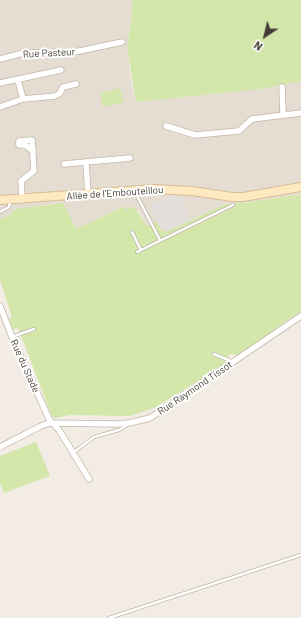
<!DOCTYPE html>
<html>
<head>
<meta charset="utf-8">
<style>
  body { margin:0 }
  #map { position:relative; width:301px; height:618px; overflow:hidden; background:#f2ece4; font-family:Barlow,sans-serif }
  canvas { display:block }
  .north { position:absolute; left:245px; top:16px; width:40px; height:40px; -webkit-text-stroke:3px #fff; paint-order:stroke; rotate:215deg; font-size:11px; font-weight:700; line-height:16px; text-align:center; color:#443c34 }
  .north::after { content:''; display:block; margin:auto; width:14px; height:18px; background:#443c34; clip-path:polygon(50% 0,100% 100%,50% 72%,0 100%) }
</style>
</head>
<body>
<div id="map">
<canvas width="301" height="618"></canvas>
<div class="north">N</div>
</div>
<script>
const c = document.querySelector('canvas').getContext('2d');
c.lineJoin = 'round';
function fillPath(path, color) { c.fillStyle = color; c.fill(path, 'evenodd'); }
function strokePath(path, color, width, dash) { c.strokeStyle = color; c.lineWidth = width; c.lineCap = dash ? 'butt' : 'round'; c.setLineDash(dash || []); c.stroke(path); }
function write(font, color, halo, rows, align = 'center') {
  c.font = font + ' Barlow,sans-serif'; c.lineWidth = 4; c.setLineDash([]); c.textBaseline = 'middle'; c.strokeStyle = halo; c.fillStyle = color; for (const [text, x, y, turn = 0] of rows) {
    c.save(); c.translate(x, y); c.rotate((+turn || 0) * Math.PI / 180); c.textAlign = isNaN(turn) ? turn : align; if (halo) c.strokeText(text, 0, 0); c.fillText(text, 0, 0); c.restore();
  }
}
const residential = new Path2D(`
  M 0,0 L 132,0 L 132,14 L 127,47 L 131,81 L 136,102 L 261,89 L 301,81 L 301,194 L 244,203 L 225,204 L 166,232 L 147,226 L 138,210 L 125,211 L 123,206 L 76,229 L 16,209 L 10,215 L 0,219 Z`);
const green = new Path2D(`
  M 132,0 L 301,0 L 301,81 L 261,89 L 136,102 L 127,47 L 132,14 Z
  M 120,88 L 124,102 L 103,107 L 100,93 Z
  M 301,194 L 301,311 L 238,355 L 230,354 L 222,366 L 156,407 L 130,416 L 70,415 L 55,418 L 52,416 L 18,328 L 13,329 L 9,319 L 12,317 L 0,280 L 0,219 L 10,215 L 16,209 L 63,203 L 76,229 L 124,206 L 126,211 L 134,206 L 147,226 L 157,221 L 161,230 L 166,232 L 225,204 L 244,203 Z
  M 36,442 L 50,476 L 4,493 L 0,483 L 0,456 Z`);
const parking = new Path2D(`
  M 173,194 L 183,200 L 189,220 L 166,231 L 165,227 L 161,229 L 150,206 Z`);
const lane = new Path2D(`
  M 135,192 L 160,240
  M 0,212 L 9,207 L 10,202
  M 132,232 L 141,250
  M 137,252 L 233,205
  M 12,337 L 34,329
  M 214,354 L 233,362
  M 74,452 L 94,437 L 119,430 L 127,425
  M 109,618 L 301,555`);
const street = new Path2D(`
  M 0,59 L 23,53 L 75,52 L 122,42
  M 18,80 L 23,99
  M 0,83 L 61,70
  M 282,87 L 283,114
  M 0,107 L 23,99 L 55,96 L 60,93 L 63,87 L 76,84
  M 166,126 L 195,135 L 239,131 L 252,119 L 301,113
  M 86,163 L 88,194
  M 64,164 L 130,158
  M 22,200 L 21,181 L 34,171 L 32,140 L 19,141 L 19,145 L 25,145 L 33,151
  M 0,306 L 12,337 L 49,419 L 59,430 L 89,479
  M 0,447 L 39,427 L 49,423 L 117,424 L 129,423 L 150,418 L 301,316`);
const secondary = new Path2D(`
  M 0,200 L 154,189 L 192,191 L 232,197 L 243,197 L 301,187`);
const streetNames = [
  ["Rue Pasteur",49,53,-3],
  ["Allée de l'Embouteillou",115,193,-4],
  ["Rue du Stade",25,366,66],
  ["Rue Raymond Tissot",195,388,-34]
];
fillPath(residential, '#e6ddd2');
fillPath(green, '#d3e7ab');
fillPath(parking, '#e3dfdc');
strokePath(lane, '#c0b6a9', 4);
strokePath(street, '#c0b6a9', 7);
strokePath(secondary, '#d6bd95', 10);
strokePath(lane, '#fff', 2.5);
strokePath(street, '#fff', 5.5);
strokePath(secondary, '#ffe9c1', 8);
write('10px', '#443c34', '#fff', streetNames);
</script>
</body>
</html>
